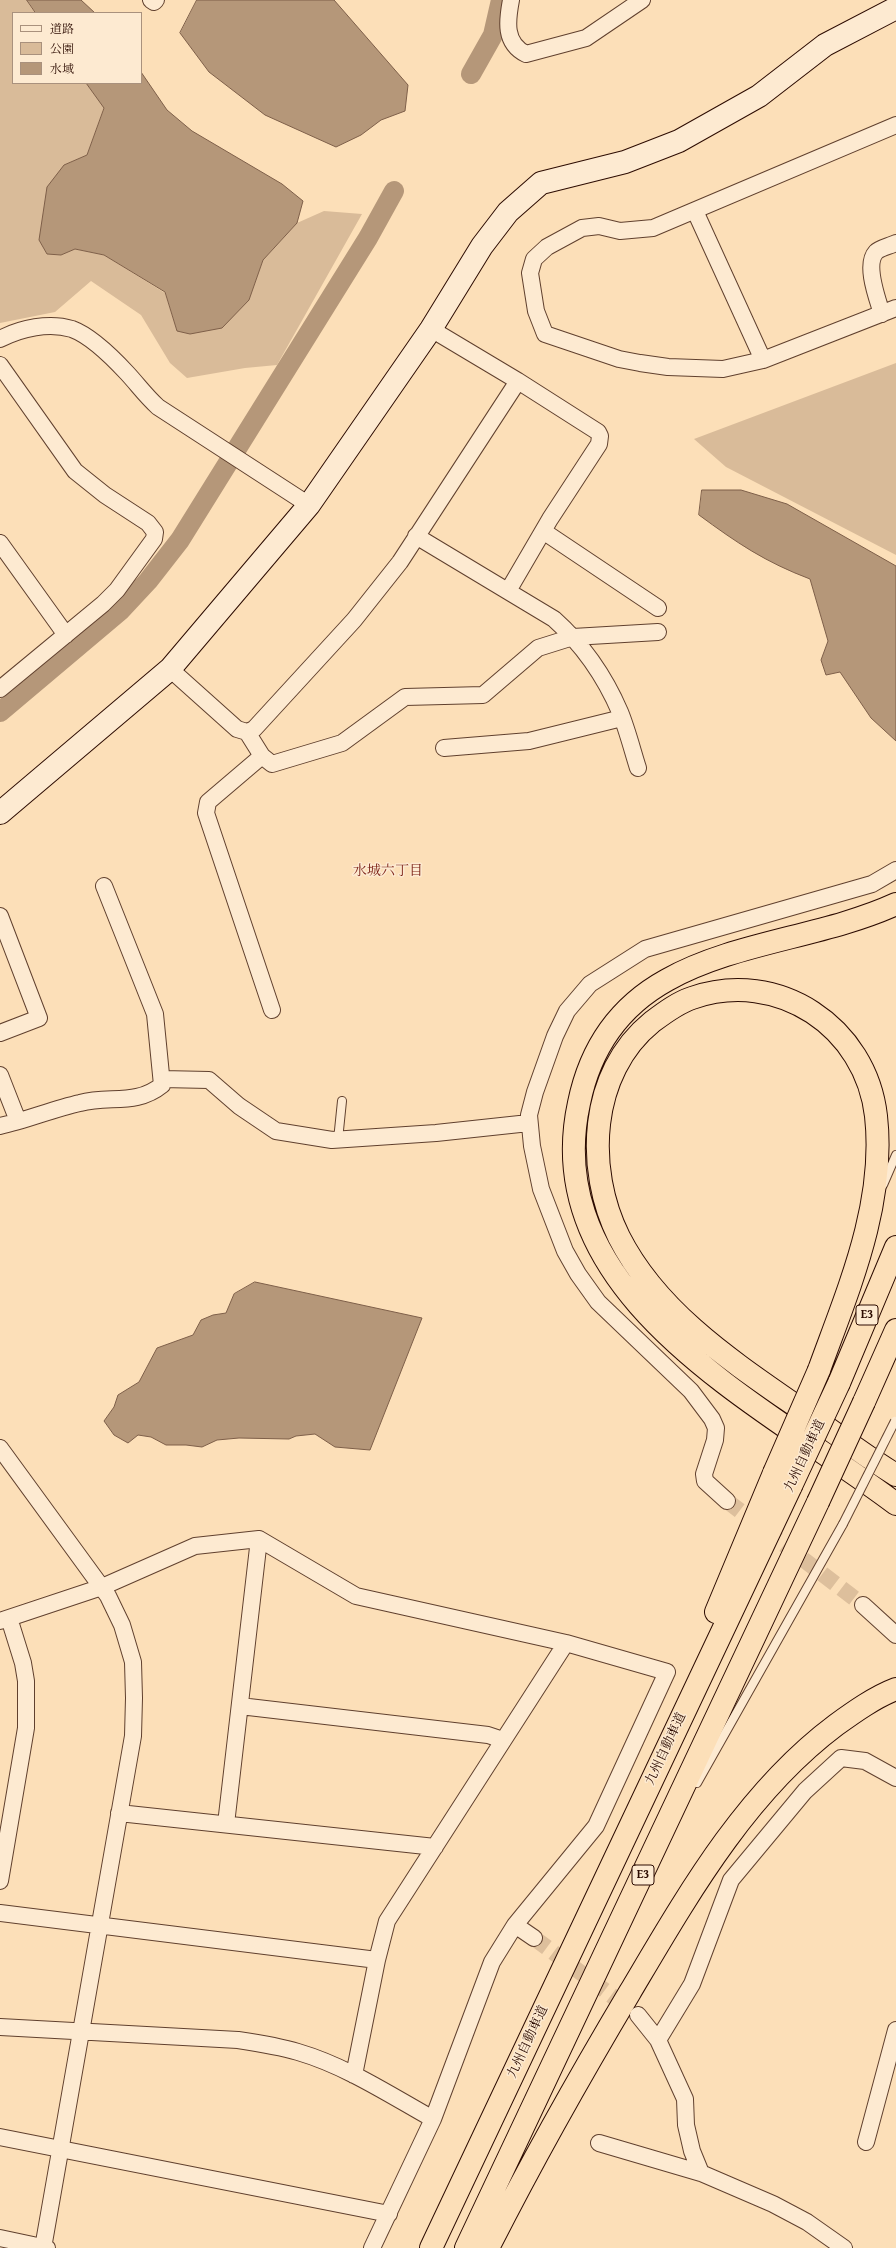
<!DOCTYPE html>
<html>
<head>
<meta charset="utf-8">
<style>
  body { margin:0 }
  #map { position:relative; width:896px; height:2248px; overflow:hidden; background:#fcdfb8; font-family:"Gentium Book Plus","Noto Serif JP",serif }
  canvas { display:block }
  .legend { position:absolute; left:12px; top:12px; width:130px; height:72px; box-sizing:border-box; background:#fdead1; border:1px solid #a9917d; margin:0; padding:5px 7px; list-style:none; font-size:12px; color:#2c0b00 }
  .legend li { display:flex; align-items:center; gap:8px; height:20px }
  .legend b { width:20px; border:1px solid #a9917d }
</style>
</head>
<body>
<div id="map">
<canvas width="896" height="2248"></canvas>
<ul class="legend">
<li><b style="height:5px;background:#fdead1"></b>道路</li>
<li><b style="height:11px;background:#d9bb99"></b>公園</li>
<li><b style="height:11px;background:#b59779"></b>水域</li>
</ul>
</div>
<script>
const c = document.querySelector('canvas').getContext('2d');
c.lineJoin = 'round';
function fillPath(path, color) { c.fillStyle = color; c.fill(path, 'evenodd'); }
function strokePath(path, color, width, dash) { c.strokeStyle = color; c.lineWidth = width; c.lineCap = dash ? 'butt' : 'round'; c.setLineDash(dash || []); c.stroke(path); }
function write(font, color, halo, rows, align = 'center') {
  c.font = font + ' "Gentium Book Plus","Noto Serif JP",serif'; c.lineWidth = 3; c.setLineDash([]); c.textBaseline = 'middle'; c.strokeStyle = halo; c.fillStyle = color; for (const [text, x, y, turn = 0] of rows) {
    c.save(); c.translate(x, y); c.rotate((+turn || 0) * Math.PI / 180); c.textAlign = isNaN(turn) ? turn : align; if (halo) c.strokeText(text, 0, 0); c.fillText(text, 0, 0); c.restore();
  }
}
const green = new Path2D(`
  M 0,0 L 27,0 L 36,13 L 13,13 L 13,83 L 86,83 L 104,107 L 87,155 L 64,165 L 39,240 L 47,254 L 61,255 L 75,249 L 104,255 L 165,293 L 177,331 L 249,300 L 263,260 L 297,223 L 324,211 L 362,214 L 277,365 L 245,368 L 187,378 L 170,363 L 141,315 L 91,281 L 55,312 L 0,323 Z
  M 896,363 L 896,555 L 726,467 L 694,439 Z`);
const water = new Path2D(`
  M 27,0 L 81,0 L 95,13 L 36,13 Z
  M 197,0 L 334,0 L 408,85 L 405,111 L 381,120 L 361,135 L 336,147 L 265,115 L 209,72 L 180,33 Z
  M 141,72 L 167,110 L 192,131 L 282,184 L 303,201 L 297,223 L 263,260 L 249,300 L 222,328 L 190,334 L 177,331 L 165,292 L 104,255 L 75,249 L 61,255 L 47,254 L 39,240 L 47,187 L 64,165 L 87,155 L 104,108 L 86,83 L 141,83 Z
  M 702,490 L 741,490 L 787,504 L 896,566 L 896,741 L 871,718 L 840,672 L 826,675 L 821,660 L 828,641 L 810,579 C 765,562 737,543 699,515 Z
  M 255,1282 L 422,1318 L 370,1450 L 335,1447 L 315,1434 L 296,1436 L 289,1439 L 239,1438 L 217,1440 L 202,1447 L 186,1445 L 166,1445 L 151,1437 L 138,1435 L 128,1443 L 114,1435 L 104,1421 L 114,1407 L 118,1395 L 139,1382 L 157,1348 L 193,1335 L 201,1320 L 213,1315 L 226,1313 L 234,1294 Z`);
const canal = new Path2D(`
  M 471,74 L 493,35 L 501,0
  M 0,712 L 121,610 L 148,581 L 180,540 L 368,238 L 394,191`);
const streetTunnel = new Path2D(`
  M 727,1501 L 863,1605
  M 534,1938 L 631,2010`);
const lane = new Path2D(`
  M 338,1140 L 342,1101
  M 883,1185 L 896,1155
  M 697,1783 L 843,1524`);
const street = new Path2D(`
  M 151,0 L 154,2 L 156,0
  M 511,0 C 507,21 504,43 526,54 L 586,38 L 642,0
  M 896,125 L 653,228 L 620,231 L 599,226 L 582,228 L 547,247 L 534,259 L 530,273 L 536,311 L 545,334 L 619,359 L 640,363 L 668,367 L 723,369 L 763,360 L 896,308
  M 695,211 L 763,360
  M 882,314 C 878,300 864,265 876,252 C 880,248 890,246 896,243
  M 431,329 L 518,381 L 598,432 L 600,436 L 599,444 L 550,519 L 508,591
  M 0,339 C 21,328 49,322 72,329 C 91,336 114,359 127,373 C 139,386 145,395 158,407 L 309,505
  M 0,365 L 75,471 L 105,495 L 148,523 L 155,532 L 154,539 L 117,590 L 103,604 L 0,689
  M 543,531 L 658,608
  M 416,536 L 554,619 C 582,644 605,677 620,712 C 627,729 632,749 638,768
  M 0,543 L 66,635
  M 170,669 L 237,729 L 247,732 L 254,729 L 354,620 L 400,562 L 518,381
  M 247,732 L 262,756 L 272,764 L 342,743 L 405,697 L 483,695 L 538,648 L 573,637 L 658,632
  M 444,748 L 529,741 L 622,718
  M 262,756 L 208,802 L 206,813 L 272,1010
  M 0,916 L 39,1018 L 0,1033
  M 0,1075 L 18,1121
  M 162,1079 L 209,1080 L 239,1106 L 276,1131 L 332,1140 L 436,1133 L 529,1123
  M 0,1126 C 27,1120 53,1109 80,1103 C 110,1095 136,1106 162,1085 L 155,1014 L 104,886
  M 0,1448 L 108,1596 L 122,1625 L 133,1662 L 134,1698 L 133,1736 L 43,2248
  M 727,1501 L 705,1481 L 704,1474 L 715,1440 L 716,1428 L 712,1419 L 691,1391 L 598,1302 L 578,1274 L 565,1251 L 541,1189 L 532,1146 L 529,1115 L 535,1092 L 555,1036 L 567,1011 L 590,984 L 645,949 L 872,884 L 896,870
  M 863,1605 L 896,1635
  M 0,1621 L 102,1587 L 195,1546 L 259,1539 L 356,1596 L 566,1643 L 667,1672 L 596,1826 L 515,1925 L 492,1962 L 433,2119 L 372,2248
  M 240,1706 L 488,1735 L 503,1740
  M 119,1813 L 435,1847
  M 226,1824 L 259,1539
  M 0,1881 L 26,1728 L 26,1681 L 23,1663 L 9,1618
  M 0,1913 L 377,1960
  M 515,1925 L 534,1938
  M 638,2015 L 658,2040 L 685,2099 L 686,2125 L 692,2151 L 701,2173 L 773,2204 L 807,2222 L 844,2248
  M 0,2027 L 238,2040 C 258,2043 278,2046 298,2052 C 346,2066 390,2095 433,2119
  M 658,2040 L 692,1984 L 731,1880 L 805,1791 L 841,1758 L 865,1761 L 896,1778
  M 354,2075 L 377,1960 L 387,1921 L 566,1643
  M 0,2137 L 389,2214
  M 866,2142 L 896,2030
  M 599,2143 L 701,2173
  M 0,2238 L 47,2248`);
const secondary = new Path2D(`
  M 0,813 L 170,669 L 309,505 L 431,329 L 482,246 L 508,212 L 541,183 L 625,162 L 679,141 L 759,96 L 825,45 L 896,8`);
const highway = new Path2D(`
  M 896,904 C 824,937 734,942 667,980 C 618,1007 590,1049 579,1103 C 536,1299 769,1407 896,1504
  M 819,1370 C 848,1290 886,1204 876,1116 C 866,1027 778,968 692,998 C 677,1003 664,1013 652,1022 C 589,1073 585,1169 619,1237 C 659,1316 739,1366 809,1415 C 838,1435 866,1457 896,1475
  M 839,1383 L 896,1247
  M 864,1402 L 896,1330
  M 716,1612 L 774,1473
  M 431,2248 L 791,1486
  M 466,2248 L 818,1502
  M 488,2248 C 532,2161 580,2076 630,1992 C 687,1896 745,1793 836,1725 C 854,1712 875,1697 896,1689`);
const laneBridge = new Path2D(`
  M 843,1524 L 895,1421`);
const highwayBridge = new Path2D(`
  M 774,1473 L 819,1370
  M 791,1486 L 839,1383
  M 818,1502 L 864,1402`);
const shields = [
  [867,1315,22],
  [643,1875,22]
];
const shieldNames = [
  ["E3",867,1315],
  ["E3",643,1875]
];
const streetNames = [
  ["九州自動車道",805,1456,-65],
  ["九州自動車道",666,1749,-65],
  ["九州自動車道",528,2042,-65]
];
const neighbourhoodNames = [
  ["水城六丁目",388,871]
];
fillPath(green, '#d9bb99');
fillPath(water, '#b59779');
strokePath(water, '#7e5f49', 1);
strokePath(canal, '#b59779', 20);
strokePath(streetTunnel, '#ddbf9c', 16, [16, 8]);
strokePath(lane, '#60402e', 10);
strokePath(street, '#60402e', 18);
strokePath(secondary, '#2c0b00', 24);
strokePath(highway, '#2c0b00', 24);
strokePath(lane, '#fdead1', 8);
strokePath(street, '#fdead1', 16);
strokePath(secondary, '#fdead1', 22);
strokePath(highway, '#fcdfb8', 22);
strokePath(laneBridge, '#60402e', 10, []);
strokePath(highwayBridge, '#2c0b00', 24, []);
strokePath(laneBridge, '#fdead1', 8);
strokePath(highwayBridge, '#fcdfb8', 22);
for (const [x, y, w] of shields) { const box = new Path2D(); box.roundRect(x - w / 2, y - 10, w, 20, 3); c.fillStyle = '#fdead1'; c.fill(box); strokePath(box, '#2c0b00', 1); }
write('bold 12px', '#2c0b00', null, shieldNames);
write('13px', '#2c0b00', '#fdead1', streetNames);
write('14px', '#7a1f14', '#fdead1', neighbourhoodNames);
</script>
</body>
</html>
